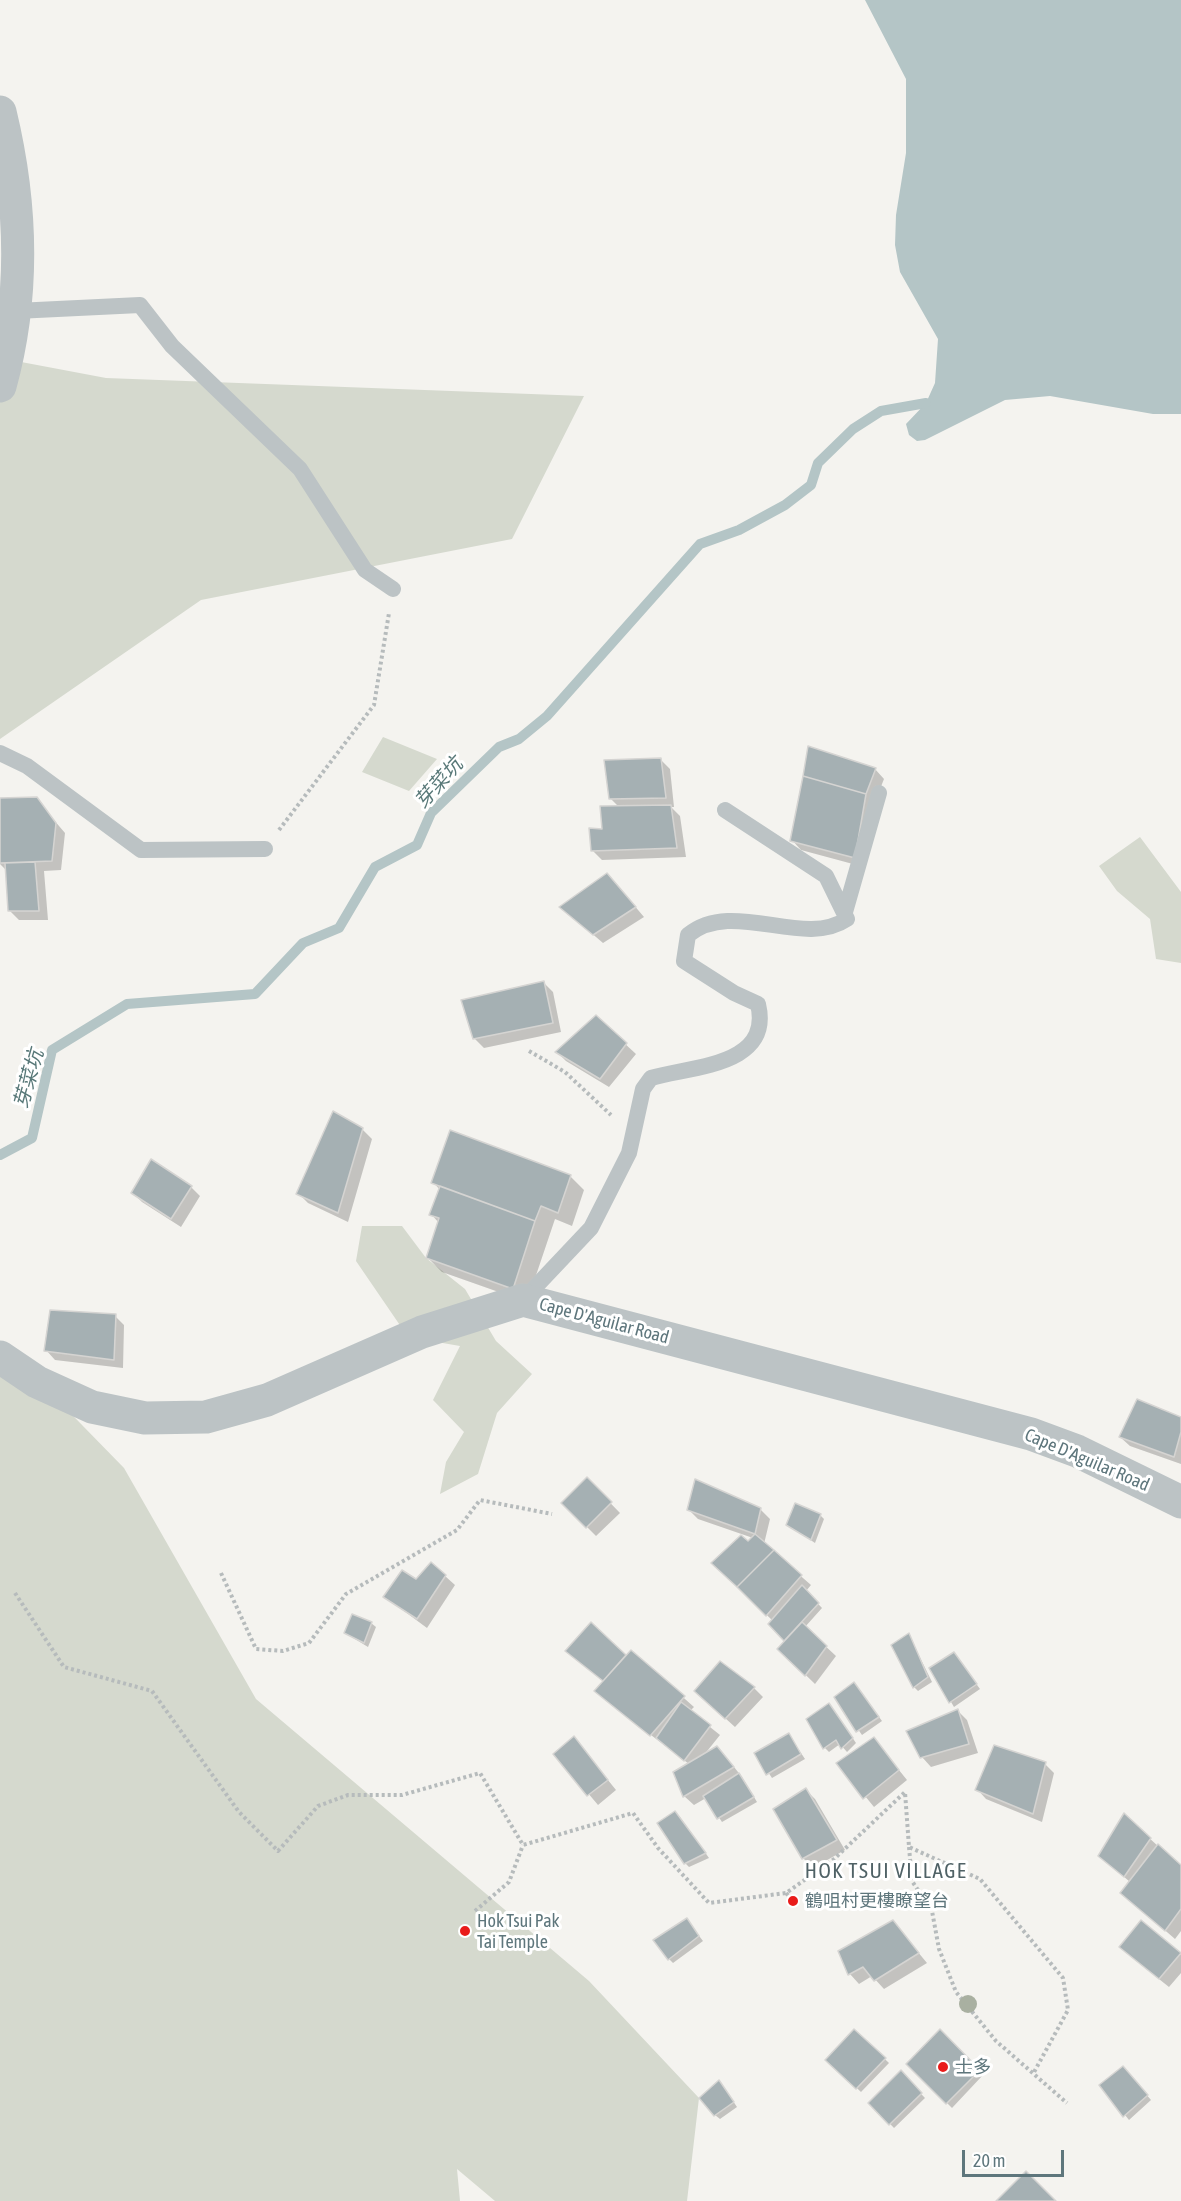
<!DOCTYPE html>
<html>
<head>
<meta charset="utf-8">
<style>
  body { margin:0 }
  #map { position:relative; width:1181px; height:2201px; overflow:hidden; background:#f4f3ef; font-family:"Asap Condensed",sans-serif }
  canvas { display:block }
  .scale { position:absolute; left:962px; top:2150px; width:102px; height:27px; box-sizing:border-box; border:3px solid #5e767c; border-top:0; padding-left:8px; font-size:18px; line-height:21px; white-space:nowrap; color:#5e767c; -webkit-text-stroke:4px #fff; paint-order:stroke }
</style>
</head>
<body>
<div id="map">
<canvas width="1181" height="2201"></canvas>
<div class="scale">20 m</div>
</div>
<script>
const c = document.querySelector('canvas').getContext('2d');
c.lineJoin = 'round';
function fillPath(path, color) { c.fillStyle = color; c.fill(path, 'evenodd'); }
function strokePath(path, color, width, dash) { c.strokeStyle = color; c.lineWidth = width; c.lineCap = dash ? 'butt' : 'round'; c.setLineDash(dash || []); c.stroke(path); }
function write(font, color, halo, rows, align = 'center') {
  c.font = font + ' "Asap Condensed","Noto Sans TC",sans-serif'; c.lineWidth = 6; c.setLineDash([]); c.textBaseline = 'middle'; c.strokeStyle = halo; c.fillStyle = color; for (const [text, x, y, turn = 0] of rows) {
    c.save(); c.translate(x, y); c.rotate((+turn || 0) * Math.PI / 180); c.textAlign = isNaN(turn) ? turn : align; if (halo) c.strokeText(text, 0, 0); c.fillText(text, 0, 0); c.restore();
  }
}
const green = new Path2D(`
  M 0,358 L 106,378 L 584,396 L 512,539 L 201,600 L 0,739 Z
  M 383,737 L 437,759 L 409,791 L 362,772 Z
  M 1140,837 L 1181,892 L 1181,963 L 1156,959 L 1150,919 L 1117,891 L 1099,866 Z
  M 362,1226 L 402,1226 L 426,1258 L 465,1289 L 496,1341 L 532,1374 L 497,1413 L 478,1474 L 440,1494 L 446,1462 L 464,1432 L 433,1400 L 460,1346 L 408,1337 L 356,1261 Z
  M 0,1341 L 124,1468 L 256,1699 L 589,1981 L 699,2098 L 687,2201 L 495,2201 L 457,2169 L 460,2201 L 0,2201 Z`);
const water = new Path2D(`
  M 865,0 L 1181,0 L 1181,414 L 1153,414 L 1050,396 L 1005,400 L 925,440 L 917,441 L 909,435 L 906,424 L 926,403 L 935,383 L 938,339 L 900,272 L 895,245 L 896,215 L 906,153 L 906,79 Z`);
const shadow = new Path2D(`
  M 660,759 L 670,769 L 674,807 L 671,807 L 680,816 L 686,857 L 602,860 L 593,851 L 619,807 L 610,798 Z
  M 875,769 L 884,779 L 874,804 L 864,867 L 801,850 L 792,840 Z
  M 36,799 L 65,833 L 61,870 L 44,871 L 48,920 L 19,920 L 10,911 L 7,871 L 0,864 L 0,800 Z
  M 616,884 L 644,917 L 603,943 L 561,907 Z
  M 544,983 L 553,992 L 561,1032 L 484,1048 L 474,1038 Z
  M 596,1017 L 636,1054 L 609,1087 L 566,1061 L 557,1052 Z
  M 362,1129 L 372,1139 L 348,1222 L 308,1203 L 298,1193 Z
  M 570,1176 L 584,1190 L 572,1226 L 555,1219 L 527,1302 L 442,1272 L 428,1258 L 439,1223 L 431,1214 L 440,1190 L 433,1182 Z
  M 191,1187 L 200,1196 L 181,1227 L 142,1202 L 133,1193 Z
  M 115,1316 L 124,1325 L 123,1368 L 55,1360 L 46,1350 Z
  M 1181,1419 L 1181,1464 L 1130,1446 L 1120,1437 Z
  M 587,1479 L 620,1513 L 596,1536 L 563,1503 Z
  M 760,1509 L 770,1519 L 764,1544 L 811,1585 L 806,1591 L 822,1608 L 805,1627 L 836,1656 L 815,1684 L 779,1649 L 786,1641 L 770,1624 L 773,1621 L 713,1563 L 753,1538 L 698,1519 L 689,1510 Z
  M 820,1515 L 824,1519 L 815,1543 L 788,1525 Z
  M 445,1576 L 455,1585 L 427,1628 L 385,1597 L 416,1581 Z
  M 371,1623 L 376,1627 L 368,1647 L 345,1633 Z
  M 591,1624 L 626,1657 L 632,1652 L 694,1707 L 690,1711 L 720,1735 L 704,1755 L 726,1757 L 742,1777 L 757,1802 L 722,1822 L 706,1798 L 694,1805 L 684,1796 L 689,1764 L 605,1700 L 604,1682 L 567,1651 Z
  M 909,1635 L 932,1682 L 918,1691 L 914,1687 Z
  M 958,1659 L 980,1689 L 954,1707 L 931,1668 Z
  M 754,1688 L 763,1697 L 735,1727 L 705,1700 Z
  M 858,1688 L 882,1721 L 862,1735 L 836,1698 Z
  M 833,1709 L 856,1743 L 847,1752 L 840,1744 L 829,1752 L 825,1748 Z
  M 957,1710 L 967,1720 L 978,1753 L 931,1767 L 922,1757 Z
  M 789,1735 L 805,1759 L 772,1778 L 756,1754 Z
  M 574,1738 L 616,1790 L 598,1805 L 555,1754 Z
  M 874,1739 L 907,1780 L 874,1807 L 838,1763 Z
  M 1045,1764 L 1054,1773 L 1042,1822 L 986,1799 L 977,1789 Z
  M 806,1790 L 815,1799 L 845,1850 L 813,1868 L 803,1858 L 775,1810 Z
  M 675,1813 L 680,1817 L 709,1858 L 689,1867 L 685,1863 Z
  M 1125,1816 L 1181,1867 L 1181,1931 L 1175,1939 L 1122,1893 L 1130,1882 L 1100,1856 Z
  M 687,1920 L 703,1941 L 673,1963 L 669,1959 Z
  M 893,1922 L 927,1963 L 884,1989 L 872,1976 L 859,1984 L 850,1974 L 840,1952 Z
  M 1141,1922 L 1181,1955 L 1181,1973 L 1169,1987 L 1130,1956 Z
  M 855,2031 L 889,2063 L 861,2092 L 827,2060 Z
  M 940,2032 L 983,2075 L 952,2108 L 908,2064 Z
  M 1127,2072 L 1151,2100 L 1129,2120 L 1101,2085 Z
  M 901,2073 L 925,2098 L 894,2128 L 870,2103 Z
  M 723,2086 L 737,2107 L 720,2119 L 715,2115 Z`);
const stream = new Path2D(`
  M 0,1155 L 32,1138 L 52,1050 L 127,1004 L 255,994 L 303,943 L 339,928 L 375,867 L 417,845 L 431,813 L 499,747 L 519,739 L 547,716 L 700,544 L 739,530 L 785,505 L 811,485 L 818,463 L 853,429 L 881,411 L 926,403`);
const building = new Path2D(`
  M 808,746 L 876,768 L 866,794 L 803,776 Z
  M 661,758 L 666,798 L 609,799 L 604,760 Z
  M 803,776 L 866,794 L 855,858 L 790,841 Z
  M 37,797 L 56,823 L 52,861 L 0,863 L 0,798 Z
  M 671,805 L 677,848 L 591,851 L 589,828 L 602,829 L 600,806 Z
  M 35,862 L 39,911 L 8,911 L 5,863 Z
  M 607,873 L 636,907 L 593,935 L 559,907 Z
  M 544,981 L 553,1023 L 473,1039 L 461,1000 Z
  M 596,1015 L 627,1043 L 600,1079 L 555,1052 Z
  M 333,1111 L 363,1128 L 338,1213 L 296,1194 Z
  M 450,1130 L 571,1175 L 558,1213 L 541,1206 L 535,1221 L 431,1183 Z
  M 151,1159 L 192,1186 L 171,1219 L 131,1193 Z
  M 440,1186 L 535,1221 L 513,1289 L 426,1258 L 439,1218 L 429,1215 Z
  M 50,1310 L 116,1314 L 114,1360 L 44,1351 Z
  M 1137,1399 L 1181,1417 L 1181,1432 L 1174,1457 L 1119,1437 Z
  M 587,1477 L 612,1502 L 586,1528 L 561,1503 Z
  M 695,1479 L 761,1508 L 755,1534 L 687,1510 Z
  M 795,1503 L 821,1514 L 811,1540 L 786,1525 Z
  M 755,1534 L 774,1550 L 737,1587 L 711,1563 L 741,1535 L 748,1541 Z
  M 774,1550 L 802,1575 L 766,1616 L 737,1587 Z
  M 431,1562 L 446,1575 L 417,1619 L 383,1597 L 402,1570 L 416,1579 Z
  M 802,1585 L 819,1603 L 784,1641 L 768,1624 Z
  M 352,1614 L 372,1622 L 364,1643 L 344,1633 Z
  M 591,1622 L 626,1655 L 603,1681 L 565,1651 Z
  M 802,1622 L 827,1646 L 805,1676 L 777,1649 Z
  M 909,1633 L 928,1677 L 913,1688 L 891,1645 Z
  M 631,1650 L 685,1696 L 650,1736 L 594,1691 Z
  M 954,1652 L 977,1684 L 949,1703 L 929,1668 Z
  M 720,1661 L 755,1687 L 725,1719 L 694,1691 Z
  M 854,1682 L 879,1717 L 856,1732 L 834,1697 Z
  M 681,1702 L 711,1725 L 684,1761 L 656,1738 Z
  M 829,1703 L 853,1738 L 841,1749 L 836,1740 L 823,1749 L 806,1719 Z
  M 958,1709 L 969,1744 L 920,1758 L 906,1731 Z
  M 789,1733 L 801,1754 L 766,1775 L 754,1753 Z
  M 574,1736 L 608,1780 L 587,1796 L 553,1754 Z
  M 874,1737 L 899,1770 L 863,1799 L 836,1763 Z
  M 994,1745 L 1046,1762 L 1033,1814 L 975,1790 Z
  M 717,1746 L 734,1767 L 683,1797 L 673,1772 Z
  M 739,1773 L 754,1797 L 717,1819 L 703,1796 Z
  M 806,1788 L 837,1840 L 802,1859 L 773,1809 Z
  M 675,1811 L 706,1853 L 684,1864 L 657,1823 Z
  M 1124,1813 L 1151,1838 L 1124,1877 L 1098,1856 Z
  M 1158,1844 L 1181,1865 L 1181,1909 L 1165,1931 L 1120,1893 Z
  M 687,1918 L 699,1936 L 668,1960 L 653,1940 Z
  M 893,1920 L 919,1953 L 874,1981 L 863,1967 L 848,1975 L 838,1951 Z
  M 1141,1920 L 1181,1953 L 1159,1979 L 1119,1947 Z
  M 854,2029 L 886,2058 L 856,2089 L 825,2060 Z
  M 940,2029 L 980,2070 L 946,2104 L 906,2064 Z
  M 1123,2066 L 1148,2095 L 1123,2117 L 1099,2085 Z
  M 901,2070 L 922,2093 L 889,2125 L 868,2103 Z
  M 719,2080 L 734,2102 L 714,2116 L 699,2098 Z
  M 1026,2171 L 1056,2201 L 996,2201 Z`);
const path = new Path2D(`
  M 279,830 L 374,705 L 389,613
  M 529,1051 L 565,1072 L 611,1115
  M 221,1573 L 256,1649 L 283,1651 L 309,1643 L 346,1594 L 457,1530 L 480,1500 L 552,1514
  M 15,1593 L 64,1667 L 152,1691 L 239,1812 L 278,1851 L 318,1806 L 348,1795 L 402,1795 L 480,1773 L 523,1845 L 633,1813 L 658,1848 L 709,1903 L 786,1893 L 833,1860 L 905,1792 L 909,1847 L 980,1879 L 1063,1978 L 1068,2010 L 1033,2074
  M 909,1847 L 912,1881 L 932,1911 L 939,1949 L 956,1992 L 996,2041 L 1067,2103
  M 786,1893 L 793,1901
  M 475,1911 L 509,1882 L 523,1845`);
const service = new Path2D(`
  M 16,311 L 140,305 L 172,346 L 300,469 L 365,570 L 393,589
  M 0,753 L 27,766 L 141,850 L 265,849
  M 845,912 L 879,793
  M 523,1300 L 591,1228 L 629,1153 L 643,1089 L 651,1078 C 690,1066 773,1067 758,1004 L 734,993 L 684,961 L 688,935 C 733,898 803,949 847,919 L 826,876 L 725,810`);
const minor = new Path2D(`
  M 0,112 C 22,203 25,296 0,386
  M 0,1357 L 37,1382 L 92,1407 L 145,1418 L 206,1417 L 267,1400 L 422,1332 L 523,1300 L 1031,1434 L 1077,1451 L 1181,1502`);
const trees = [
  [968,2004]
];
const markers = [
  [793,1901,6,"#e91b1a"],
  [465,1931,6,"#e91b1a"],
  [943,2067,6,"#e91b1a"]
];
const streetNames = [
  ["Cape D'Aguilar Road",604,1321,15],
  ["Cape D'Aguilar Road",1087,1460,23]
];
const poiNames = [
  ["鶴咀村更樓瞭望台",805,1901],
  ["Hok Tsui Pak",477,1921],
  ["Tai Temple",477,1942],
  ["士多",955,2067]
];
const waterNames = [
  ["芽菜坑",439,783,-48],
  ["芽菜坑",29,1079,-74]
];
const quarterNames = [
  ["HOK TSUI VILLAGE",886,1871]
];
fillPath(green, '#d5d9ce');
fillPath(water, '#b4c5c6');
fillPath(shadow, '#0003');
strokePath(stream, '#b4c5c6', 10);
fillPath(building, '#a5b0b3');
strokePath(building, '#d5d4d2', 1.5);
strokePath(path, '#b6bbbc', 4, [3, 3]);
strokePath(service, '#bcc3c5', 16);
strokePath(minor, '#bcc3c5', 33);
c.fillStyle = '#a9b0a1';
for (const [x, y] of trees) { c.beginPath(); c.arc(x, y, 9, 0, 2 * Math.PI); c.fill(); }
for (const [x, y, r, color] of markers) { const dot = new Path2D(); dot.arc(x, y, r, 0, 2 * Math.PI); c.fillStyle = color; c.fill(dot); strokePath(dot, '#fff', 2); }
write('18px', '#5e767c', '#fff', streetNames);
write('18px', '#5e767c', '#fff', poiNames, 'left');
write('italic 20px', '#587878', '#fff', waterNames);
c.letterSpacing = '1.5px';
write('21px', '#506266', '#fff', quarterNames);
c.letterSpacing = '0px';
</script>
</body>
</html>
